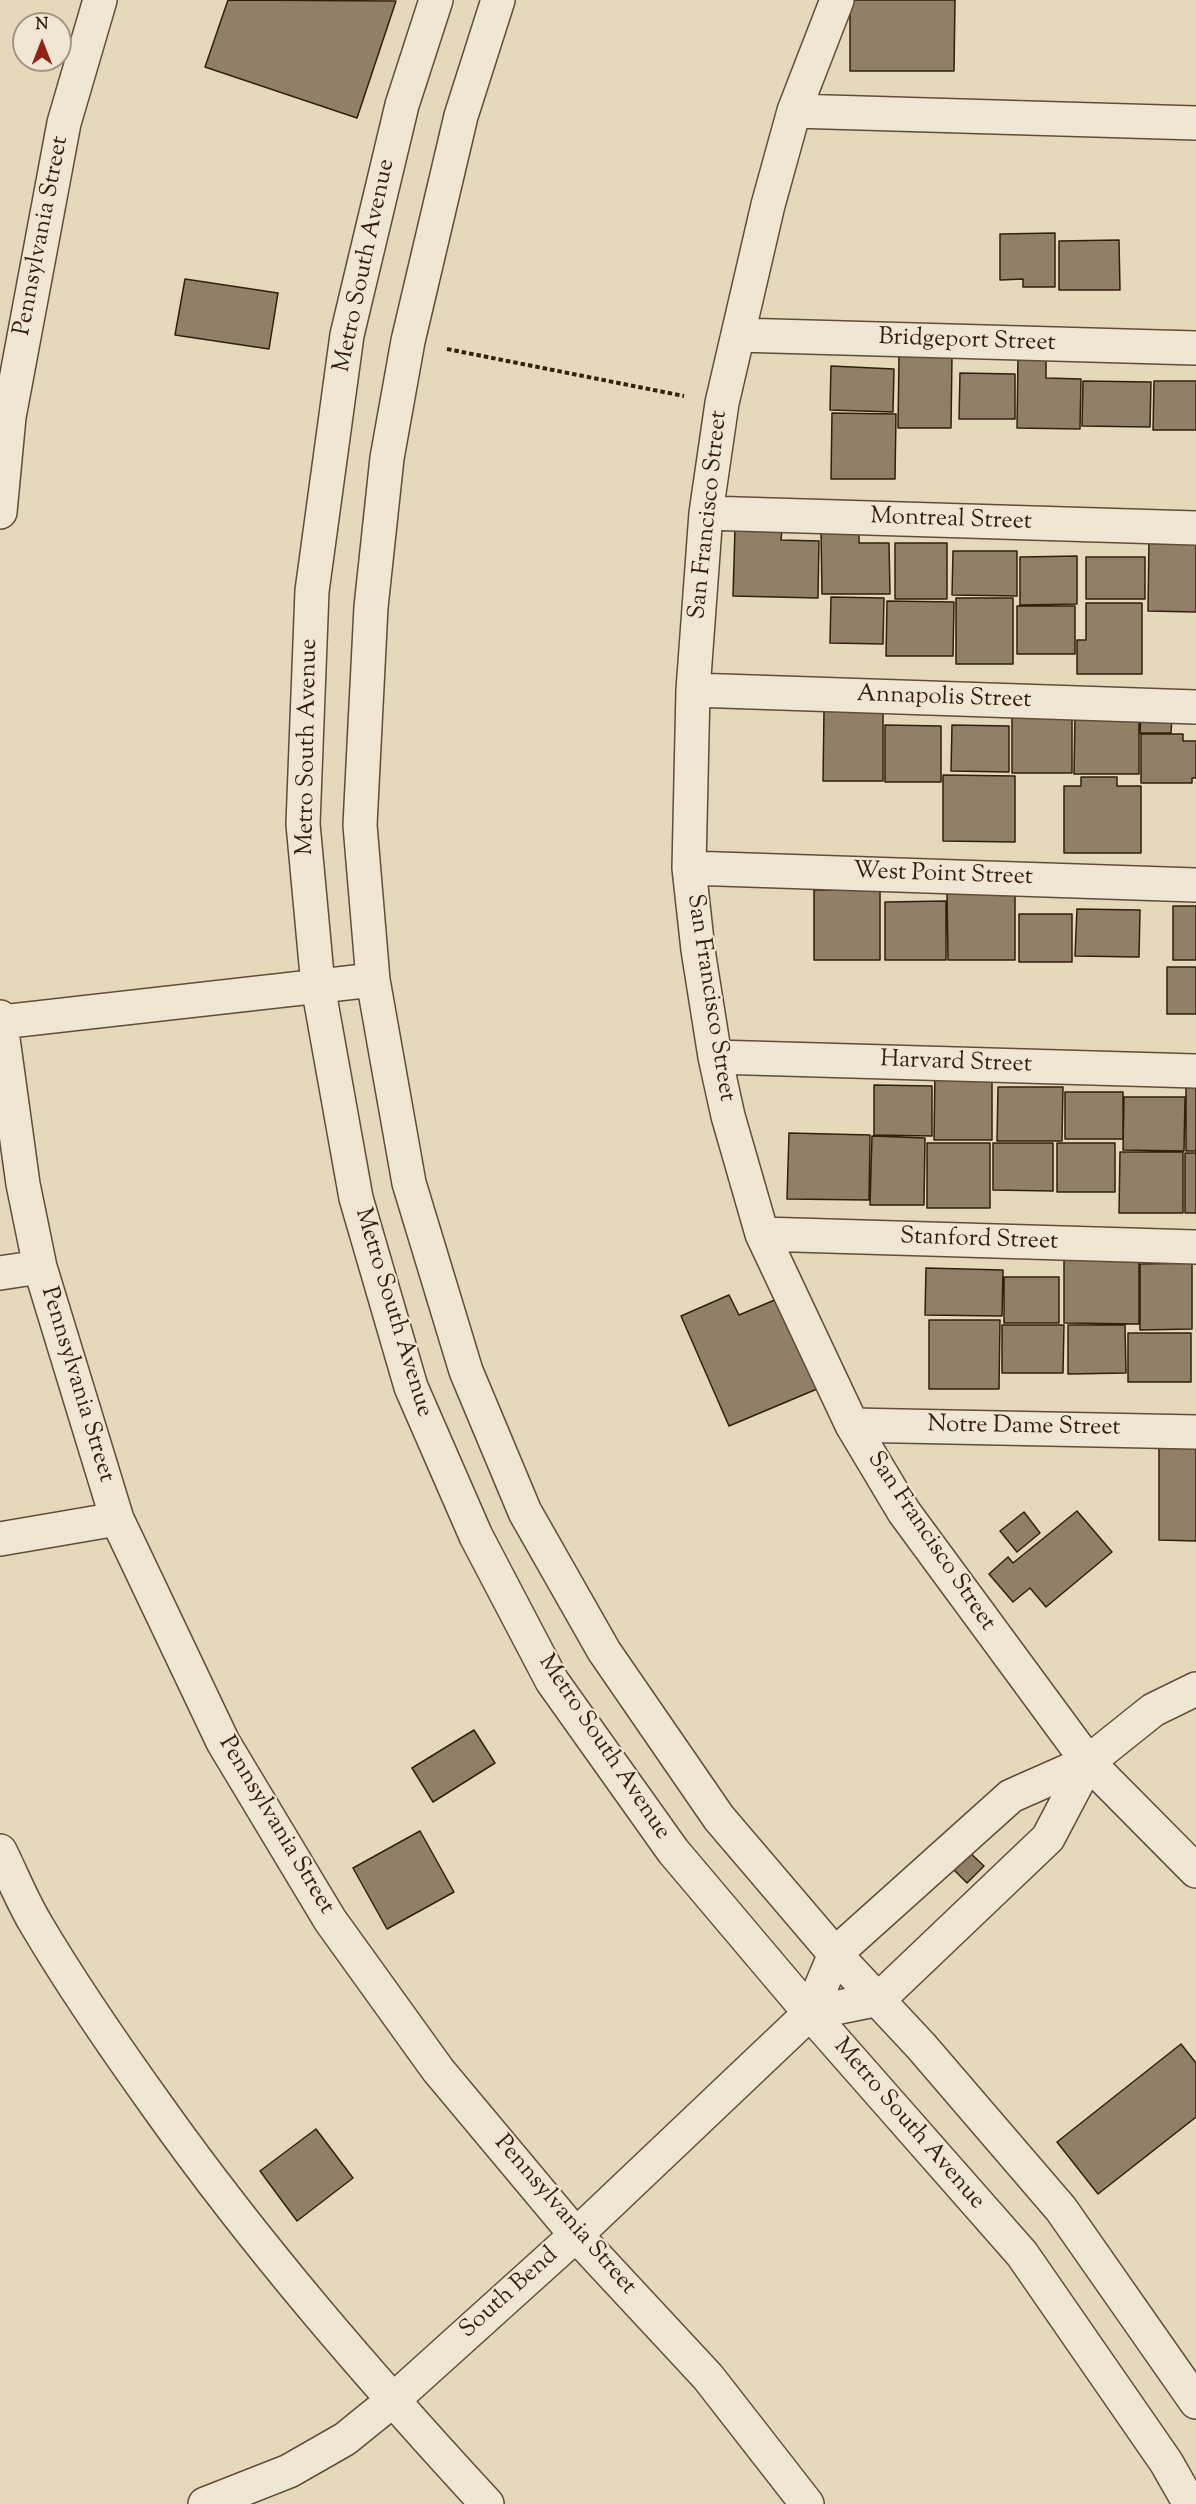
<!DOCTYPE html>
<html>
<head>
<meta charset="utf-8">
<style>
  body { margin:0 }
  #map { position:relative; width:1196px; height:2504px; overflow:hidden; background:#e6d8bb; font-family:"Sorts Mill Goudy",serif }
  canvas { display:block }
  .north { position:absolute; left:12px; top:12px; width:60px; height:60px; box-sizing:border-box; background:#efe6d3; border:2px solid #a49683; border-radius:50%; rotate:0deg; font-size:16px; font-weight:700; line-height:24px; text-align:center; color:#341f0c }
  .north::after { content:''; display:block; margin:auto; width:21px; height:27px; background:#8f2418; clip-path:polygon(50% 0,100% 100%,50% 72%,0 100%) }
</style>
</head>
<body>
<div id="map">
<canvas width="1196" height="2504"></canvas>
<div class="north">N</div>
</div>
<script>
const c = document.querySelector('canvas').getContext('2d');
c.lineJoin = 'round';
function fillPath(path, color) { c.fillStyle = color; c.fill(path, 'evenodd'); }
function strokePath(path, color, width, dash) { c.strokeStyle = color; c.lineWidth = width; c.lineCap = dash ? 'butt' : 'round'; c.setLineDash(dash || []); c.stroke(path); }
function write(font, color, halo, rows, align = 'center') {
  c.font = font + ' "Sorts Mill Goudy",serif'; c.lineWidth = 4.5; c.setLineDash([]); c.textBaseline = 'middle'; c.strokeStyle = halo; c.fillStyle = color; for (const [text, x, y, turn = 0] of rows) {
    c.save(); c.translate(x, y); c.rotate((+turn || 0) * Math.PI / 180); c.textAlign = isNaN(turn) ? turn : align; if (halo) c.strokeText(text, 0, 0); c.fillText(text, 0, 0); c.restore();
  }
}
const building = new Path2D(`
  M 228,0 L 396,1 L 357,118 L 205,67 Z
  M 850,0 L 955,0 L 954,71 L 850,71 Z
  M 1055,233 L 1055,287 L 1023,287 L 1023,279 L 1000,280 L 1000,234 Z
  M 1119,240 L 1120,290 L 1059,290 L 1059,241 Z
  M 185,279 L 278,293 L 269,349 L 175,335 Z
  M 899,355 L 952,356 L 951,428 L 898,428 Z
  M 1018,356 L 1046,356 L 1046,378 L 1081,379 L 1080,429 L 1017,428 Z
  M 831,366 L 894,369 L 893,412 L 830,410 Z
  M 960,373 L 1015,374 L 1015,419 L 959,419 Z
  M 1083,381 L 1151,382 L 1150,427 L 1082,426 Z
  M 1154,381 L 1196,381 L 1196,430 L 1153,430 Z
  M 832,413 L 896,414 L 895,479 L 831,479 Z
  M 735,528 L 782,529 L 781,540 L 819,541 L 818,598 L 733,596 Z
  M 821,529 L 859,529 L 859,543 L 889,543 L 890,594 L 822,594 Z
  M 1149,539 L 1196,539 L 1196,612 L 1148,611 Z
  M 895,543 L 947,543 L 947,599 L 895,599 Z
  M 953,551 L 1017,551 L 1017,596 L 952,595 Z
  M 1077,556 L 1077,604 L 1020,605 L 1020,557 Z
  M 1086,557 L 1145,557 L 1145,599 L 1086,599 Z
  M 831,597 L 884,598 L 883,644 L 830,643 Z
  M 956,598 L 1013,598 L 1013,664 L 956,664 Z
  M 887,601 L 954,602 L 953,656 L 886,656 Z
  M 1086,603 L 1142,603 L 1142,674 L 1077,674 L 1077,640 L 1086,640 Z
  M 1017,606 L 1075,606 L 1075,654 L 1017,654 Z
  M 1012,709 L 1072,709 L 1072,773 L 1012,773 Z
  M 824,710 L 883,711 L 883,781 L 823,781 Z
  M 1075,712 L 1139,713 L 1139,774 L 1074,774 Z
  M 1141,716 L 1172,717 L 1171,733 L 1140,733 Z
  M 885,725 L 941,726 L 941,782 L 885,782 Z
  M 952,725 L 1009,726 L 1009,772 L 951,771 Z
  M 1141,734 L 1183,734 L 1183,741 L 1196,741 L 1196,778 L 1192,778 L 1192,783 L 1141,783 Z
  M 943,775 L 1015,776 L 1015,842 L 943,841 Z
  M 1081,777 L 1117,777 L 1117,786 L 1141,786 L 1141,853 L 1064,853 L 1064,786 L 1081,786 Z
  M 814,890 L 880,890 L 880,960 L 814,960 Z
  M 947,891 L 1015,891 L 1015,960 L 948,960 Z
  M 946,901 L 946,960 L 885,960 L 885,902 Z
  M 1173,906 L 1196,906 L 1196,960 L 1173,960 Z
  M 1077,909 L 1140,910 L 1139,957 L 1075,956 Z
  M 1019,914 L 1072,914 L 1072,962 L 1019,962 Z
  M 1167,967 L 1196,967 L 1196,1014 L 1167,1014 Z
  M 935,1070 L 992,1071 L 992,1140 L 934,1140 Z
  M 1186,1080 L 1196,1080 L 1196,1151 L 1186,1151 Z
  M 874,1085 L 932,1086 L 932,1136 L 874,1135 Z
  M 998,1087 L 1063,1087 L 1062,1141 L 997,1141 Z
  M 1065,1092 L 1123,1092 L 1123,1139 L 1065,1139 Z
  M 1124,1097 L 1185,1097 L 1184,1151 L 1123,1150 Z
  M 789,1133 L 870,1135 L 869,1200 L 787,1199 Z
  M 872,1136 L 925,1138 L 924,1205 L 870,1205 Z
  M 927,1143 L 990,1143 L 990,1208 L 927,1208 Z
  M 993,1143 L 1053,1143 L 1053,1191 L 993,1190 Z
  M 1057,1143 L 1115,1143 L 1115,1192 L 1057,1192 Z
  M 1120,1152 L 1183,1152 L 1183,1213 L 1119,1213 Z
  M 1185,1153 L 1196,1153 L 1196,1213 L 1185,1213 Z
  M 1064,1260 L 1139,1260 L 1139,1324 L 1064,1323 Z
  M 1192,1263 L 1192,1329 L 1140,1330 L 1140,1264 Z
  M 926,1268 L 1003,1270 L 1002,1316 L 925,1315 Z
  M 1004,1277 L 1059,1277 L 1059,1323 L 1004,1323 Z
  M 729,1295 L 739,1315 L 777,1299 L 817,1389 L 729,1426 L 681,1316 Z
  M 929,1320 L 1000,1320 L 999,1389 L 929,1389 Z
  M 1002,1325 L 1064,1325 L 1063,1373 L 1002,1373 Z
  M 1068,1325 L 1125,1325 L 1126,1373 L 1068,1374 Z
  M 1128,1333 L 1191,1333 L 1191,1382 L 1128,1382 Z
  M 1159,1437 L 1196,1437 L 1196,1541 L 1159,1540 Z
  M 1077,1511 L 1112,1552 L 1046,1607 L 1030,1588 L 1013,1602 L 989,1574 L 1008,1557 L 1013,1563 Z
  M 1024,1512 L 1040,1533 L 1017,1552 L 1000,1531 Z
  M 474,1730 L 495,1763 L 433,1802 L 412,1768 Z
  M 420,1831 L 454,1892 L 387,1929 L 353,1868 Z
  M 967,1850 L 984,1866 L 967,1883 L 951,1867 Z
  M 1181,2044 L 1196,2063 L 1196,2117 L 1098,2194 L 1057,2142 Z
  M 316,2129 L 353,2178 L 297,2221 L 260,2171 Z`);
const path = new Path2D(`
  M 447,349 L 684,396`);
const minor = new Path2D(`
  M 436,0 L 402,105 L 347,335 L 312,591 L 303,824 L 318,986 L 356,1198 L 411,1387 L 476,1536 L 552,1681 L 673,1851 L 810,2013 L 1022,2254 L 1166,2462 L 1190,2504
  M 498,0 L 461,116 L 408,341 L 387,458 L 371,607 L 360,825 L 373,980 L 409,1183 L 466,1371 L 525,1512 L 604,1651 L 719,1818 L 835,1954 L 921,2046 L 1061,2209 L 1196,2402
  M 837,0 L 794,111 L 768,205 L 722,403 L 706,513 L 693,690 L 689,868 L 698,950 L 715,1057 L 728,1116 L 762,1234 L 852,1425 L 904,1512 L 1088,1762 L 1196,1871
  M 794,111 L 1196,123
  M 738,335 L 1196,348
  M 0,512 L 9,417 L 64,123 L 100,0
  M 706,513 L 1196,528
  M 693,690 L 1196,707
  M 689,868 L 1196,885
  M 0,1017 L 23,1184 L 40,1267 L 117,1519 L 223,1742 L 330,1920 L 438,2070 L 576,2235 L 708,2377 L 807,2504
  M 0,1022 L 373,980
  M 715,1057 L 1196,1071
  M 762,1234 L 1196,1247
  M 0,1273 L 40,1267
  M 852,1425 L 1196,1432
  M 0,1539 L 117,1519
  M 0,1851 C 12,1875 22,1901 36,1924 C 73,1987 114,2046 157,2106 C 257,2247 370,2377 487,2504
  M 810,2013 L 879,1999 L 1048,1838 L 1088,1762
  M 205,2504 L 289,2471 L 345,2439 L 392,2401 L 576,2235 L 810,2013 L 835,1954 L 1011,1796 L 1088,1762 L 1153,1710 L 1196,1689`);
const streetNames = [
  ["Pennsylvania Street",43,236,-79],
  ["Metro South Avenue",366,266,-78],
  ["Bridgeport Street",967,342,2],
  ["San Francisco Street",710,515,-84],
  ["Montreal Street",951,521,2],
  ["Annapolis Street",944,699,2],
  ["Metro South Avenue",309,747,-89],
  ["West Point Street",943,876,2],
  ["San Francisco Street",709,998,81],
  ["Harvard Street",956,1064,2],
  ["Stanford Street",979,1241,2],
  ["Metro South Avenue",392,1313,73],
  ["Pennsylvania Street",76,1385,73],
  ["Notre Dame Street",1024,1428,1],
  ["San Francisco Street",930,1542,56],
  ["Metro South Avenue",603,1748,56],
  ["Pennsylvania Street",275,1826,59],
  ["Metro South Avenue",908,2125,49],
  ["Pennsylvania Street",564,2216,49],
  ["South Bend",510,2294,-42]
];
fillPath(building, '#917f67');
strokePath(building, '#341f0c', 1.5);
strokePath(minor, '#604d38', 36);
strokePath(path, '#341f0c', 4, [4.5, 3]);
strokePath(minor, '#efe6d3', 33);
write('24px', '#341f0c', '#efe6d3', streetNames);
</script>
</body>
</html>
